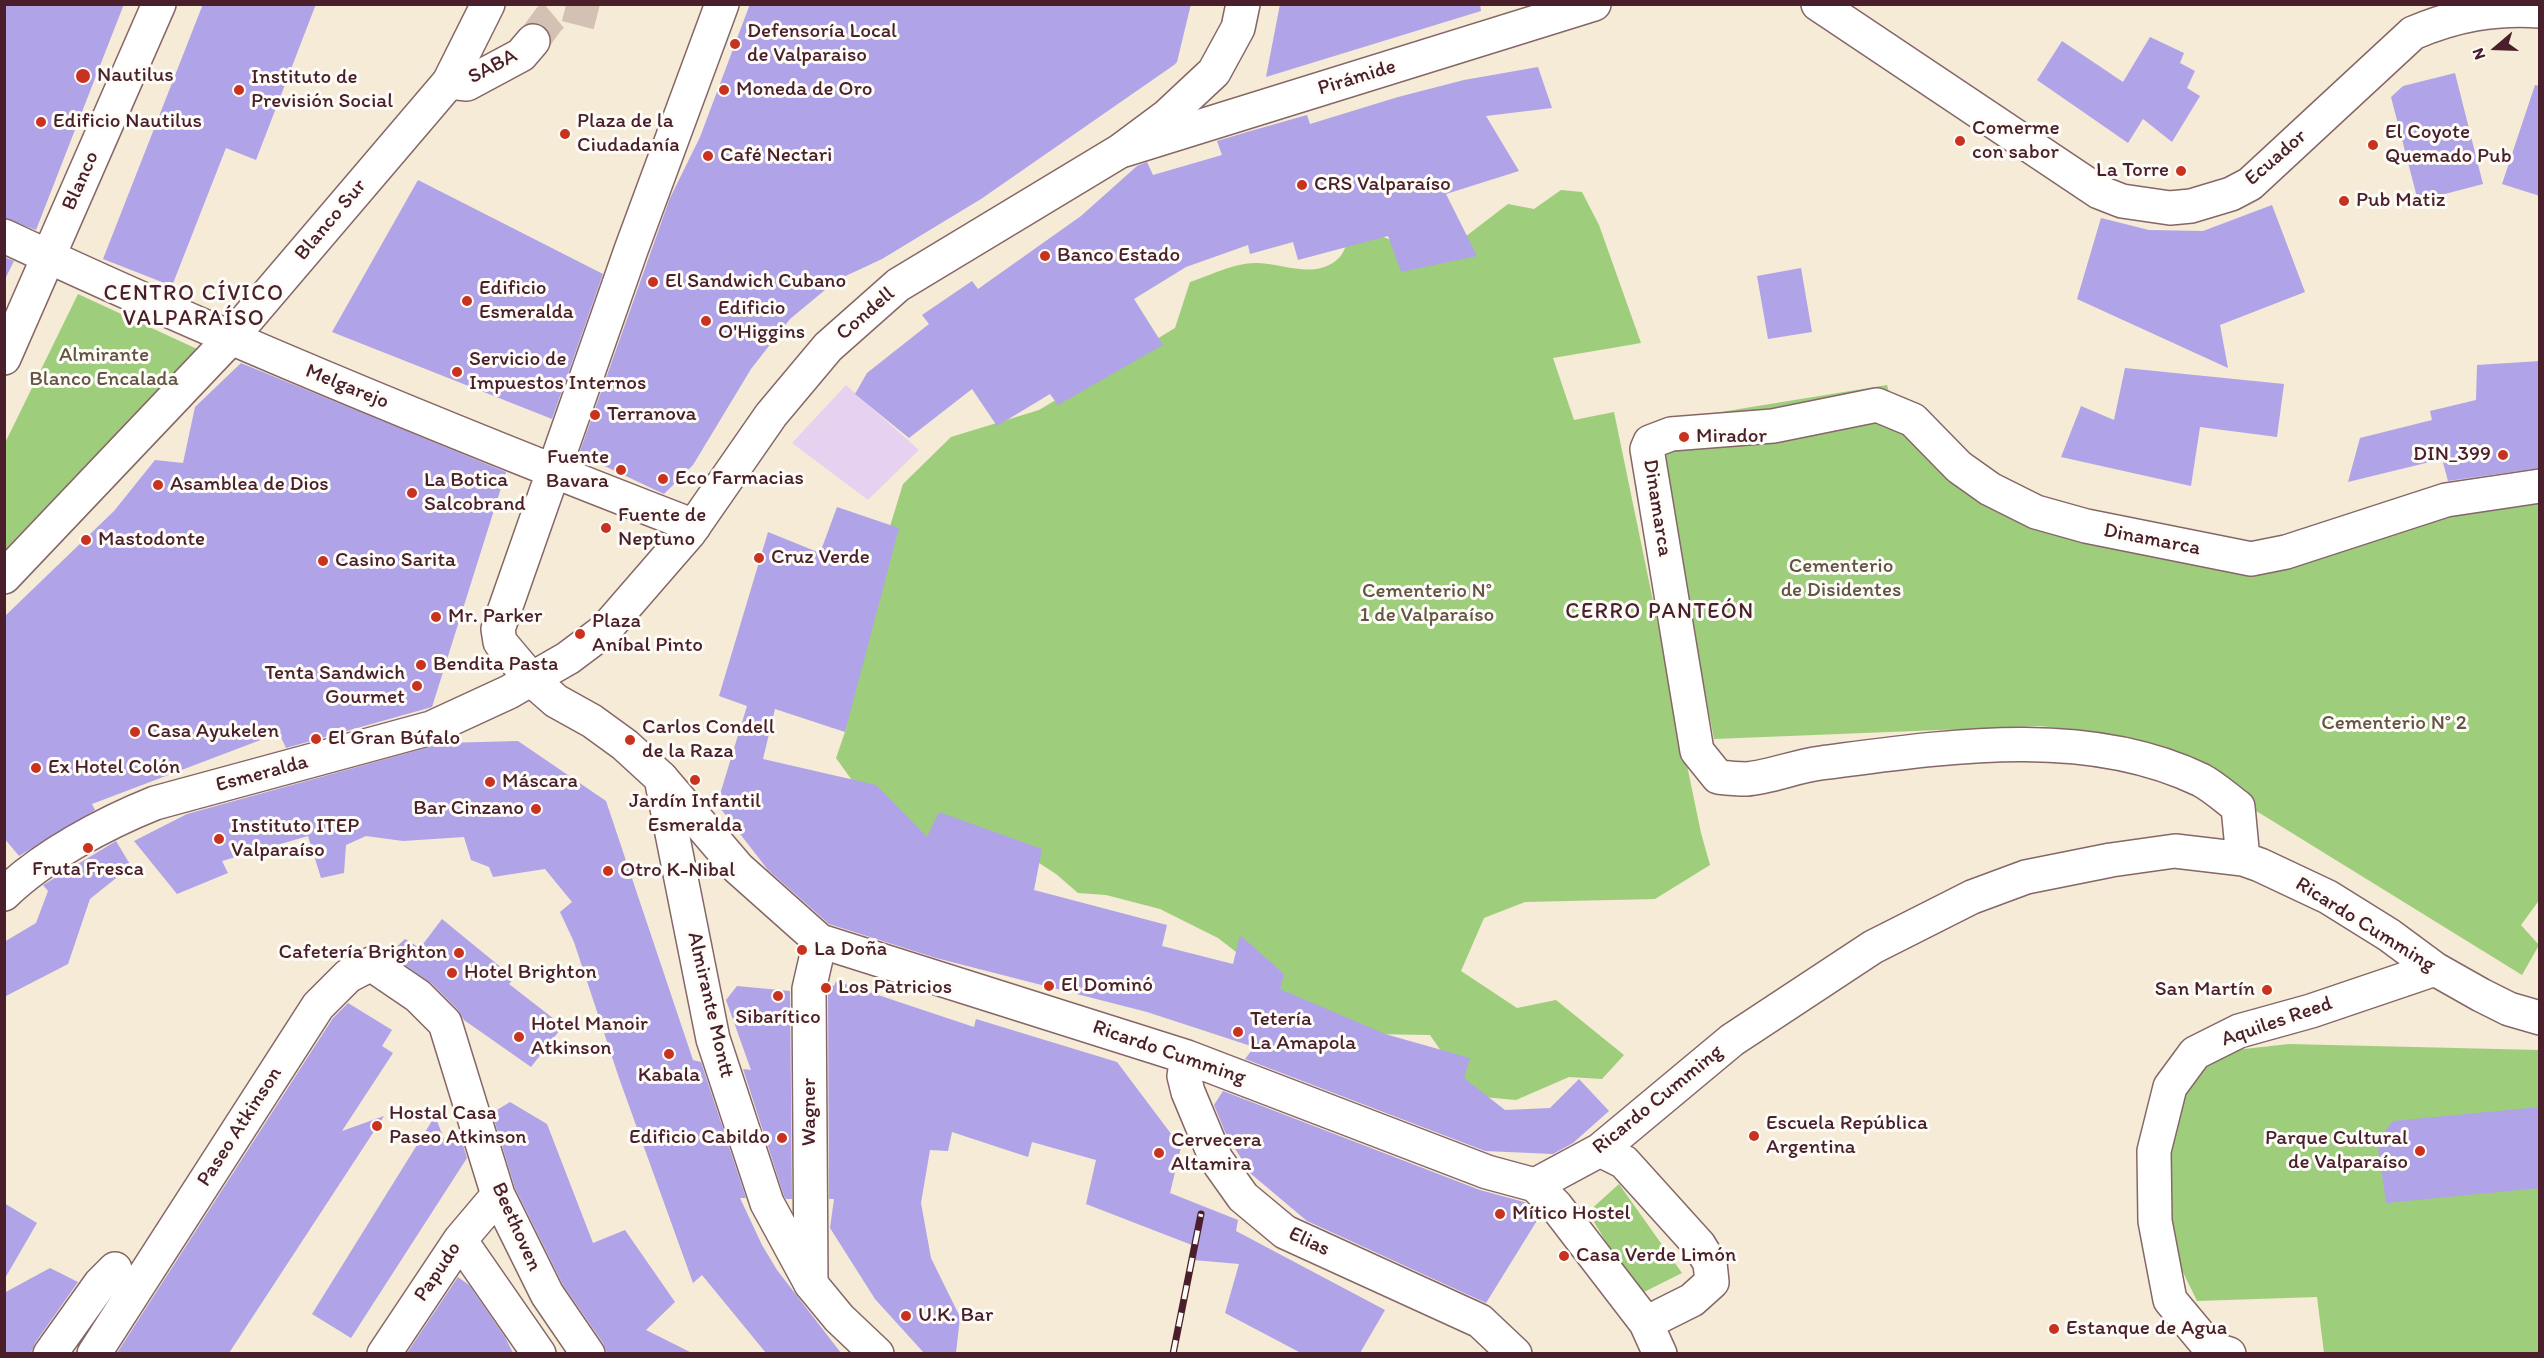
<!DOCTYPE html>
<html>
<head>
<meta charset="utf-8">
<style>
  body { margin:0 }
  #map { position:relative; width:2544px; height:1358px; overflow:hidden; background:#f5ebd6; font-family:Itim,sans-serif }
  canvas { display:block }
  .frame { position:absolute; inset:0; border:6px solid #4a1f2b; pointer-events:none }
  .north { position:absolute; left:2466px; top:18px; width:60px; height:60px; -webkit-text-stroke:4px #fdfcf7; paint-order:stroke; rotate:251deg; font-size:16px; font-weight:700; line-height:24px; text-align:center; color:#4a1f2b }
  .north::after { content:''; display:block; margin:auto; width:21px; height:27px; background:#4a1f2b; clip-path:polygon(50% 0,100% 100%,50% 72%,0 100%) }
</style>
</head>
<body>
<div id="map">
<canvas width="2544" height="1358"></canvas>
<div class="frame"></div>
<div class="north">N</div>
</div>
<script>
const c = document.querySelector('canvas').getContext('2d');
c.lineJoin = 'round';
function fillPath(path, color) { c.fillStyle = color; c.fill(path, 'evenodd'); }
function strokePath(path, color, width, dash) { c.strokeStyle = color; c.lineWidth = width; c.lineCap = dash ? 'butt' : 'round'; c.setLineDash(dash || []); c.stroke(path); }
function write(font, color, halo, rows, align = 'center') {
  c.font = font + ' Itim,sans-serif'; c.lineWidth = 6; c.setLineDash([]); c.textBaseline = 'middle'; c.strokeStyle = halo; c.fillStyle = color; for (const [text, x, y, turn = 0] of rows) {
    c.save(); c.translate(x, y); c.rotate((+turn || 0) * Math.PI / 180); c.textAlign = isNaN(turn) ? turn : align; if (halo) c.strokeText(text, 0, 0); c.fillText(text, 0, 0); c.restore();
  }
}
const built = new Path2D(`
  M 846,385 L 919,450 L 868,500 L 792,443 Z`);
const green = new Path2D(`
  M 1561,190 L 1582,192 L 1599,225 L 1641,343 L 1553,358 L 1574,420 L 1614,412 L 1701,833 L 1710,865 L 1655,899 L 1525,902 L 1484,918 L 1461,971 L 1517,1008 L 1556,1000 L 1624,1055 L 1602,1079 L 1569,1077 L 1516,1100 L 1472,1096 L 1430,1035 L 1368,1034 L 1287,1010 L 1262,972 L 1218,938 L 1160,909 L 1106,895 L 1078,893 L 1056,874 L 1016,848 L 916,844 L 856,786 L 836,758 L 845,732 L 883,549 L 903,484 L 951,437 L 1039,410 L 1175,328 L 1190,282 C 1211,275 1236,262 1258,263 C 1285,264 1316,280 1339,258 C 1344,253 1348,240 1351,233 L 1365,230 L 1422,252 L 1448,250 L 1508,204 L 1534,209 Z
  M 78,294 L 197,349 L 5,554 L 4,445 Z
  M 1887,385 L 1899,431 L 1973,481 L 2037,504 L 2268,554 L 2539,498 L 2540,899 L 2521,925 L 2539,945 L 2522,975 L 2232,796 L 2128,747 L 2078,730 L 2039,726 L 1714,739 L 1653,423 Z
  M 2289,1044 L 2539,1050 L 2539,1353 L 2324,1353 L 2317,1297 L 2197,1301 L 2178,1262 L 2161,1168 L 2172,1096 L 2217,1052 Z
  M 1619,1184 L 1682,1273 L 1638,1295 L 1588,1212 Z`);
const building = new Path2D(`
  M 4,4 L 124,4 L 36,230 L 4,218 Z
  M 203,4 L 316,4 L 256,160 L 226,148 L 172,286 L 103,259 Z
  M 750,4 L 1191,4 L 1177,62 L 1174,65 L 981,199 L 882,259 L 837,280 L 790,319 L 751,369 L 693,465 L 664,494 L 579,454 L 670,198 L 700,137 Z
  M 1280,4 L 1480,4 L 1481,11 L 1266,77 Z
  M 2150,37 L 2184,53 L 2180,63 L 2195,71 L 2187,88 L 2200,96 L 2172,142 L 2143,119 L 2128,143 L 2037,80 L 2062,41 L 2123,82 Z
  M 1538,67 L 1552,108 L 1486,116 L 1519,171 L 1446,194 L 1477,256 L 1401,272 L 1388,236 L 1298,260 L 1293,242 L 1250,254 L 1248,245 L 1186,267 L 1134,299 L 1163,345 L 1058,405 L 1050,394 L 997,426 L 972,389 L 909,438 L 855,394 L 867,373 L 929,324 L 922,315 L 972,281 L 978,289 L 1081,216 L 1137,166 L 1147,162 L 1153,175 L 1222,155 L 1217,141 L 1247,132 L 1307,115 L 1310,124 L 1398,97 L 1464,80 Z
  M 2455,73 L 2483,184 L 2418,201 L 2391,97 L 2403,86 Z
  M 2535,85 L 2540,86 L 2540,196 L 2502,184 Z
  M 418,180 L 603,274 L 552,419 L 332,332 Z
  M 2272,205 L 2305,292 L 2220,325 L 2228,368 L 2077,299 L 2101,218 L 2149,230 L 2203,231 Z
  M 4,257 L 14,261 L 4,281 Z
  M 1801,268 L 1812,332 L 1768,339 L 1757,276 Z
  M 2540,361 L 2540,468 L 2448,481 L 2442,459 L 2348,482 L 2360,438 L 2432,420 L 2430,411 L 2476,400 L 2477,365 Z
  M 241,363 L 506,472 L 432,707 L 286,748 L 279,733 L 92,804 L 95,810 L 19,856 L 4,838 L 4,617 L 114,511 L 155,460 L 183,463 L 195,407 Z
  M 2125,368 L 2284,384 L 2277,437 L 2200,427 L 2191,486 L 2061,457 L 2081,406 L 2114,420 Z
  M 837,507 L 899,528 L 845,732 L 775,709 L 763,759 L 876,785 L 927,837 L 939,812 L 1042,849 L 1034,890 L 1167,925 L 1162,946 L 1233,964 L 1240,935 L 1284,974 L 1280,989 L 1385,1034 L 1470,1058 L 1464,1078 L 1505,1110 L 1550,1108 L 1579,1079 L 1609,1111 L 1573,1143 L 1553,1154 L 1485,1151 L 1245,1059 L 1254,1047 L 1147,1012 L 936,958 L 829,924 L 768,870 L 717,804 L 747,706 L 719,696 L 768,532 L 820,553 Z
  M 518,741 L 606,801 L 693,1060 L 701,1062 L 746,1198 L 740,1198 L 762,1245 L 777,1270 L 841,1353 L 766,1353 L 702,1275 L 693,1283 L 619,1078 L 574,942 L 560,912 L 572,902 L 545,869 L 493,877 L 489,867 L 471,860 L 464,837 L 403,841 L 366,836 L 346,845 L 344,873 L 321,878 L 308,836 L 222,861 L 228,873 L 177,894 L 134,841 L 187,814 L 444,743 Z
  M 116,841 L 131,866 L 90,899 L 68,964 L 4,997 L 4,942 L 36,923 L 48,891 L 43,885 Z
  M 442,919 L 514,978 L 509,984 L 563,1026 L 531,1067 L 464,1020 L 458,1010 L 431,983 L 389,954 L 405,939 L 420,948 Z
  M 836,981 L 974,1027 L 976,1019 L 1117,1062 L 1181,1147 L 1170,1193 L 1238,1220 L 1236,1231 L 1385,1310 L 1360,1353 L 1301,1353 L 1225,1313 L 1239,1264 L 1193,1260 L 1197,1247 L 1086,1204 L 1096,1160 L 1032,1142 L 1028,1157 L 952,1132 L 948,1151 L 930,1150 L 921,1203 L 931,1258 L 960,1317 L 956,1353 L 924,1353 L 875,1299 L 830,1228 L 834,1199 L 829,1199 L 828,991 L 829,984 L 834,986 Z
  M 737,986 L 790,991 L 792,1199 L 786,1199 L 784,1196 L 743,1069 L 751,1070 L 726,1000 Z
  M 348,1003 L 392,1030 L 382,1046 L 393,1053 L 342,1131 L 384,1116 L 229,1353 L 117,1353 L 333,1018 Z
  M 1223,1091 L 1480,1190 L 1517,1200 L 1527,1203 L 1538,1219 L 1486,1303 L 1307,1221 L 1250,1173 L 1225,1132 L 1214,1105 Z
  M 510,1102 L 547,1124 L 593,1243 L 625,1230 L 675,1302 L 646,1330 L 692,1353 L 607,1353 L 603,1343 L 563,1285 L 515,1188 L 492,1113 Z
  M 2540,1107 L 2540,1188 L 2386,1203 L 2377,1141 L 2393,1121 Z
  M 435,1116 L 446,1144 L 460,1135 L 467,1158 L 351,1338 L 312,1314 Z
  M 4,1203 L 37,1223 L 4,1280 Z
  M 50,1268 L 78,1282 L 35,1343 L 31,1353 L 4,1353 L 4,1293 Z
  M 458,1277 L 469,1285 L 505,1337 L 513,1353 L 407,1353 Z`);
const minorTunnel = new Path2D(`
  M 533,41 L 549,19 L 566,5 L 601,14 L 606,4`);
const minor = new Path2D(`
  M 449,82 L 467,84 L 521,55 L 533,41
  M 1124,150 L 1594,4
  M 4,236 C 230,342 461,436 694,526
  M 4,358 L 159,4
  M 532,680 L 500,642 L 498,629 L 631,250 L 722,4
  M 661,778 L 738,868 L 820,941 L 1187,1057 L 1487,1172 L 1535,1185 L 1600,1150 L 1732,1040 L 1873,947 L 1972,897 L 2026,877 L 2111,860 L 2175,851 L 2243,859 L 2260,865 L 2328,897 L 2389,935 L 2435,969 L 2481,995 L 2509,1009 L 2540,1018
  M 2243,859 L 2238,807 C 2226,798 2214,787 2201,780 C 2085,724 1944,747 1821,763 C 1796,766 1771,777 1746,779 C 1737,779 1727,778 1718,777 L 1697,751 L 1647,449 L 1650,442 L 1671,434 L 1773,426 L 1877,405 L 1913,420 L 1959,467 L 1990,489 L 2036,512 L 2086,526 L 2251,559 L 2286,552 L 2446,500 L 2540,486
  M 1187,1057 L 1184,1076 L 1188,1092 L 1216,1159 L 1243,1197 L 1285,1232 L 1480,1321 L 1515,1354
  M 1600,1150 L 1624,1162 L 1699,1245 L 1710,1263 L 1712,1282 L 1692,1300 L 1646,1323
  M 1535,1185 L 1556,1206 L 1646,1323 L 1660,1354
  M 460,1240 L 539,1354
  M 811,1284 L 809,989 L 820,941
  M 50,1354 L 100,1284 L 115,1269
  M 94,1354 L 318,1006 L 348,976 L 371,964 L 418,996 L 445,1023 L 498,1195 L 547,1294 L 588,1354
  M 384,1354 L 460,1240 L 498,1195
  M 2229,1354 L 2210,1348 L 2170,1300 L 2155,1221 L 2154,1151 L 2170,1087 L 2195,1053 L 2239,1031 L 2311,1011 L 2435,969`);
const major = new Path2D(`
  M 1818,4 L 2099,192 L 2122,201 L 2170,208 L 2191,206 L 2231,194 L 2250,184 L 2413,33 C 2456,15 2493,8 2540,11
  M 4,577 L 230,339 L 449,82 L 488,4
  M 532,680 L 556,701 L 592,721 L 625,745 L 661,778 L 713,1039 L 767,1203 L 811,1284 L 839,1318 L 877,1354
  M 4,894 C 43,856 105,823 155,803 L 431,728 L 509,692 L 568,658 L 604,631 L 689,533 L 771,415 L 828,347 L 898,285 L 1120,151 L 1167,116 L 1214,72 L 1238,28 L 1243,4`);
const rail = new Path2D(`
  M 1173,1354 L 1201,1214`);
const markers = [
  [735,44,6,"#c8321e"],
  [83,76,8,"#c8321e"],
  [239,90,6,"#c8321e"],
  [724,90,6,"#c8321e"],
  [41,122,6,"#c8321e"],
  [565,134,6,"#c8321e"],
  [1960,141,6,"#c8321e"],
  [2373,145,6,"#c8321e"],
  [708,156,6,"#c8321e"],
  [2181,171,6,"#c8321e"],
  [1302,185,6,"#c8321e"],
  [2344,201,6,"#c8321e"],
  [1045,256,6,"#c8321e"],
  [653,282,6,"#c8321e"],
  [467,301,6,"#c8321e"],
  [706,321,6,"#c8321e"],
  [457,372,6,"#c8321e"],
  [595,415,6,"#c8321e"],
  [1684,437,6,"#c8321e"],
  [2503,455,6,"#c8321e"],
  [621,470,6,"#c8321e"],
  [663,479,6,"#c8321e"],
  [158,485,6,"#c8321e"],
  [412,493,6,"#c8321e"],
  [606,528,6,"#c8321e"],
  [86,540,6,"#c8321e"],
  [759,558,6,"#c8321e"],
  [323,561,6,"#c8321e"],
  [436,617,6,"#c8321e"],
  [580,634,6,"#c8321e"],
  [421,665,6,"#c8321e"],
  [417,686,6,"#c8321e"],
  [135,732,6,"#c8321e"],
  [316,739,6,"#c8321e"],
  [630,740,6,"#c8321e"],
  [36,768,6,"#c8321e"],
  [695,780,6,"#c8321e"],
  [490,782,6,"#c8321e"],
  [536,809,6,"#c8321e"],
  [219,839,6,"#c8321e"],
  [88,848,6,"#c8321e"],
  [608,871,6,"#c8321e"],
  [802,950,6,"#c8321e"],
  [459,953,6,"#c8321e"],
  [452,973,6,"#c8321e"],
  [1049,986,6,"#c8321e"],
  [826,988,6,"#c8321e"],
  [2267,990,6,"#c8321e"],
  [778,996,6,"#c8321e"],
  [1238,1032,6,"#c8321e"],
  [519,1037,6,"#c8321e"],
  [669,1054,6,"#c8321e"],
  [377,1126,6,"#c8321e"],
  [1754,1136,6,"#c8321e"],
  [782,1138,6,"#c8321e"],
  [2420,1151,6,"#c8321e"],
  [1159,1153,6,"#c8321e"],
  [1500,1214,6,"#c8321e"],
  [1564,1256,6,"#c8321e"],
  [906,1316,6,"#c8321e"],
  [2054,1329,6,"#c8321e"]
];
const poiNames = [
  ["Defensoría Local",747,32],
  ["de Valparaiso",747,56],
  ["Nautilus",97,76],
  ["Instituto de",251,78],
  ["Previsión Social",251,102],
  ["Moneda de Oro",736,90],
  ["Edificio Nautilus",53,122],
  ["Plaza de la",577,122],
  ["Ciudadanía",577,146],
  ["Comerme",1972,129],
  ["con sabor",1972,153],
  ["El Coyote",2385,133],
  ["Quemado Pub",2385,157],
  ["Café Nectari",720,156],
  ["La Torre",2169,171,"right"],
  ["CRS Valparaíso",1314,185],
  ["Pub Matiz",2356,201],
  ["Banco Estado",1057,256],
  ["El Sandwich Cubano",665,282],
  ["Edificio",479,289],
  ["Esmeralda",479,313],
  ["Edificio",718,309],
  ["O'Higgins",718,333],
  ["Servicio de",469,360],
  ["Impuestos Internos",469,384],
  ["Terranova",607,415],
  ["Mirador",1696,437],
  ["DIN_399",2491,455,"right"],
  ["Fuente",609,458,"right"],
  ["Bavara",609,482,"right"],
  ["Eco Farmacias",675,479],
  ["La Botica",424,481],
  ["Salcobrand",424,505],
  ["Asamblea de Dios",170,485],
  ["Fuente de",618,516],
  ["Neptuno",618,540],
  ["Mastodonte",98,540],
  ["Cruz Verde",771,558],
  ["Casino Sarita",335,561],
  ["Mr. Parker",448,617],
  ["Plaza",592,622],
  ["Aníbal Pinto",592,646],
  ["Bendita Pasta",433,665],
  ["Tenta Sandwich",405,674,"right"],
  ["Gourmet",405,698,"right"],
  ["Carlos Condell",642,728],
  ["de la Raza",642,752],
  ["Casa Ayukelen",147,732],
  ["El Gran Búfalo",328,739],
  ["Ex Hotel Colón",48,768],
  ["Máscara",502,782],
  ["Jardín Infantil",695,802,"center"],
  ["Esmeralda",695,826,"center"],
  ["Bar Cinzano",524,809,"right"],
  ["Instituto ITEP",231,827],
  ["Valparaíso",231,851],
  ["Fruta Fresca",88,870,"center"],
  ["Otro K-Nibal",620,871],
  ["La Doña",814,950],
  ["Cafetería Brighton",447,953,"right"],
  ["Hotel Brighton",464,973],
  ["El Dominó",1061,986],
  ["Los Patricios",838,988],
  ["San Martín",2255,990,"right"],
  ["Sibarítico",778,1018,"center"],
  ["Tetería",1250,1020],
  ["La Amapola",1250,1044],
  ["Hotel Manoir",531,1025],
  ["Atkinson",531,1049],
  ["Kabala",669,1076,"center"],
  ["Hostal Casa",389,1114],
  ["Paseo Atkinson",389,1138],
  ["Escuela República",1766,1124],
  ["Argentina",1766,1148],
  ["Edificio Cabildo",770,1138,"right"],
  ["Parque Cultural",2408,1139,"right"],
  ["de Valparaíso",2408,1163,"right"],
  ["Cervecera",1171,1141],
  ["Altamira",1171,1165],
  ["Mítico Hostel",1512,1214],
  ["Casa Verde Limón",1576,1256],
  ["U.K. Bar",918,1316],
  ["Estanque de Agua",2066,1329]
];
const streetNames = [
  ["SABA",493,67,-28],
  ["Pirámide",1357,78,-17],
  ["Ecuador",2276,158,-41],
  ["Blanco",81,181,-66],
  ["Blanco Sur",331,220,-50],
  ["Condell",866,314,-41],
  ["Melgarejo",347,387,22],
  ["Dinamarca",1657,508,81],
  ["Dinamarca",2152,540,11],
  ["Esmeralda",262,774,-15],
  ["Ricardo Cumming",2365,925,32],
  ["Almirante Montt",710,1005,77],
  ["Aquiles Reed",2277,1022,-19],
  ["Ricardo Cumming",1169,1053,19],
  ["Ricardo Cumming",1658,1100,-39],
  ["Wagner",810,1112,-90],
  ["Paseo Atkinson",240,1127,-57],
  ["Beethoven",516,1227,66],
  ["Elias",1309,1242,25],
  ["Papudo",438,1272,-56]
];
const parkNames = [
  ["Almirante",104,356],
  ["Blanco Encalada",104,380],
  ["Cementerio",1841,567],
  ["de Disidentes",1841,591],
  ["Cementerio N°",1427,592],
  ["1 de Valparaíso",1427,616],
  ["Cementerio N° 2",2394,724]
];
const neighbourhoodNames = [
  ["CENTRO CÍVICO",194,294],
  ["VALPARAÍSO",194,319],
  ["CERRO PANTEÓN",1660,612]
];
fillPath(built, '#e6d2f0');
fillPath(green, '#9ece7c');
fillPath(building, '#b0a3e8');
strokePath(minorTunnel, '#d3c2b4', 33, [33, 16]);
strokePath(minor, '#866667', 36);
strokePath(major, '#866667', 36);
strokePath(minor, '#fff', 33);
strokePath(major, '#fff', 33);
strokePath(rail, '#4a1f2b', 7);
strokePath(rail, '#fdfcf7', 4.5, [14]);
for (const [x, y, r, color] of markers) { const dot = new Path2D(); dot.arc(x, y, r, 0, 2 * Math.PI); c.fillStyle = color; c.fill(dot); strokePath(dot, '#fdfcf7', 2); }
write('21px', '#4a1f2b', '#fdfcf7', poiNames, 'left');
write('21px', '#4a1f2b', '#fdfcf7', streetNames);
write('21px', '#635443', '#fdfcf7', parkNames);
c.letterSpacing = '1.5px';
write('22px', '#4a1f2b', '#fdfcf7', neighbourhoodNames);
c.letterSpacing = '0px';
</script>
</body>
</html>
